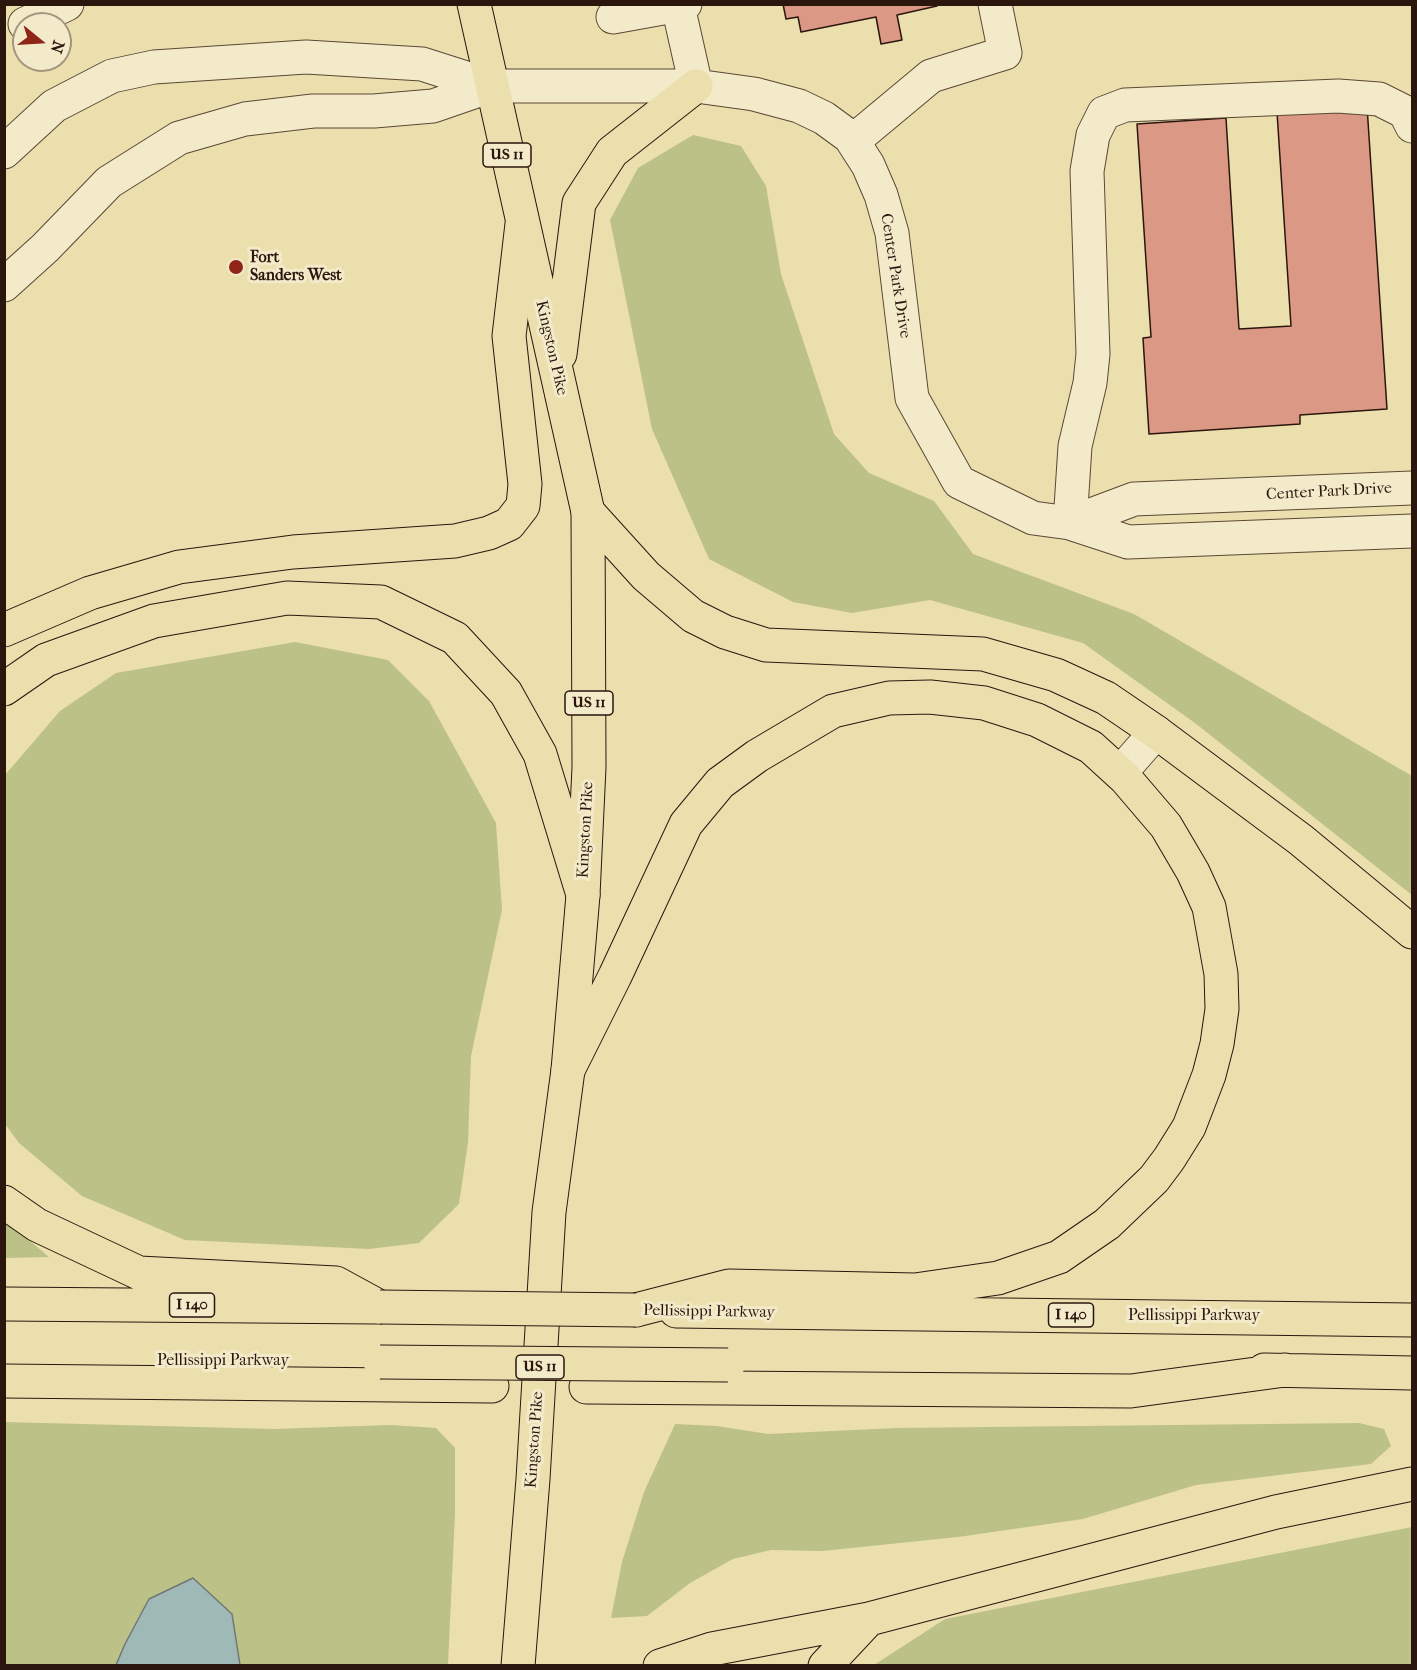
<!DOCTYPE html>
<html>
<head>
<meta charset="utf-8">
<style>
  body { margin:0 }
  #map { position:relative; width:1417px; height:1670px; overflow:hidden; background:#ecdfae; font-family:"IM FELL French Canon",serif }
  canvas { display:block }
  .frame { position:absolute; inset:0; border:6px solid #2a160d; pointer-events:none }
  .north { position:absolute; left:12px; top:12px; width:60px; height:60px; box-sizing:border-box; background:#f3eaca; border:2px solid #a3957e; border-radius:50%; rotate:108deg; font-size:16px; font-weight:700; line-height:24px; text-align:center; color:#2a160d }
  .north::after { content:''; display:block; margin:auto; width:21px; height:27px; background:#8f2418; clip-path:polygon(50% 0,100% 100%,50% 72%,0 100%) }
</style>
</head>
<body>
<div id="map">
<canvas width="1417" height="1670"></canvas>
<div class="frame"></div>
<div class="north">N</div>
</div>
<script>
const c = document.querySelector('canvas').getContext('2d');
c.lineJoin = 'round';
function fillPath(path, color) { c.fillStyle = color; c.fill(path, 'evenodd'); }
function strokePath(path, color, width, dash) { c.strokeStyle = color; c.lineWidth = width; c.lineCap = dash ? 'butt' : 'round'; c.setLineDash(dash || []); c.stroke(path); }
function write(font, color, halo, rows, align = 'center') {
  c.font = font + ' "IM FELL French Canon",serif'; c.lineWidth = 6; c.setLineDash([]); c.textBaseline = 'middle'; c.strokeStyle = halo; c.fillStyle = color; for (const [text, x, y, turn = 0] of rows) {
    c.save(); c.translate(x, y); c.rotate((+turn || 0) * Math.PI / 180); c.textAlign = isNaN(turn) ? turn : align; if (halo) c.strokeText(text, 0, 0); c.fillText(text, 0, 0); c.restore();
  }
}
const green = new Path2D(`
  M 693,135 L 741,146 L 766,186 L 781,274 L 834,434 L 869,473 L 934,501 L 973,554 L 1134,614 L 1412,776 L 1412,895 L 1195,723 L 1083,643 L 930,600 L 852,613 L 793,602 L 709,559 L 652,429 L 610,220 L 638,168 Z
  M 295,642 L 388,660 L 429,701 L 496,823 L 502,910 L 471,1056 L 468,1143 L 459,1204 L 419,1243 L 369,1249 L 185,1240 L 82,1196 L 19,1143 L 5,1124 L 5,775 L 60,711 L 116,673 Z
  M 5,1220 L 49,1257 L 5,1258 Z
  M 5,1422 L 274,1429 L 391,1425 L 436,1428 L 455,1448 L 455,1513 L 448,1665 L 240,1665 L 232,1614 L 149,1599 L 125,1644 L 116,1665 L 5,1666 Z
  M 1359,1423 L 1384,1429 L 1391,1446 L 1371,1464 L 1196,1485 L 1083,1519 L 958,1537 L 822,1551 L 771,1550 L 733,1559 L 690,1583 L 647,1616 L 611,1618 L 622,1562 L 644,1492 L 675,1424 L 717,1426 L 768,1434 L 896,1428 Z
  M 1412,1527 L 1412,1665 L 874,1665 L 945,1619 Z`);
const water = new Path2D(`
  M 193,1578 L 232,1614 L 240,1665 L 116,1665 L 125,1644 L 149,1599 Z`);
const building = new Path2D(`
  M 783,4 L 937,4 L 937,6 L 897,15 L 902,40 L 881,44 L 876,17 L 801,32 L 798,17 L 786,19 Z
  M 1367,106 L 1387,409 L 1300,415 L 1300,424 L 1149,434 L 1143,338 L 1151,337 L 1137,124 L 1226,118 L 1239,329 L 1291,326 L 1277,112 Z`);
const minor = new Path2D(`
  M 678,6 L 696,86
  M 613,17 L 685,4
  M 25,24 L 67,4
  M 853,141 L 931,76 L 1005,53 L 995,4
  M 4,152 L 54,106 L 112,76 L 154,67 L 306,57 L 422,64 L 491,86 L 696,86 L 754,94 L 799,106 L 824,118 L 850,137 L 868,165 L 881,195 L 892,233 L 912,398 L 959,482 L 1033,518 L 1070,523 L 1128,542 L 1412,531
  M 4,285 L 45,248 L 109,182 L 179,138 L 245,119 L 313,111 L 374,111 L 433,106 L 491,86
  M 1070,523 L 1075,446 L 1090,383 L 1093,354 L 1087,171 L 1093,135 L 1104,113 L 1125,105 L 1338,96 L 1379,99 L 1405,112 L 1412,126
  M 1070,523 L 1134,499 L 1412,488
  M 1120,773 L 1156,732`);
const major = new Path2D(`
  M 474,4 L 588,512 L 589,767 L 583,895 L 568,1070 L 549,1212 L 533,1479 L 518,1666
  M 560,354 L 579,203 L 612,152 L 696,86`);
const highway = new Path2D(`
  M 588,512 L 646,576 L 693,616 L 725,632 L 766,645 L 983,654 L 1056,675 L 1106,698 L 1156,732 L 1301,840 L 1412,932
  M 4,630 L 90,593 L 179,567 L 293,552 L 455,541 L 489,533 L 509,524 L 523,506 L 525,484 L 509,336 L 522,224
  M 4,689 L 46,660 L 154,621 L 287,598 L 381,602 L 455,638 L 506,693 L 540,754 L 583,895
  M 568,1070 L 615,976 L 686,824 L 720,783 L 757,756 L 833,711 L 889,698 L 930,697 L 984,703 L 1037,720 L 1091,747 L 1125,778 L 1166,826 L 1193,872 L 1209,907 L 1221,974 L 1222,1009 L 1217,1044 L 1209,1075 L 1189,1127 L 1169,1159 L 1154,1179 L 1107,1224 L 1059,1257 L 998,1278 L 915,1290 L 729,1286 L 636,1310
  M 4,1202 L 37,1225 L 139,1273 L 336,1283 L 380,1307
  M 4,1304 L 376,1307
  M 676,1311 L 1412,1320
  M 1264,1370 L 1412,1373
  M 4,1381 L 492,1386
  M 586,1387 L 1131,1391 L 1285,1370
  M 660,1666 L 712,1649 L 869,1619 L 1276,1512 L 1412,1484
  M 825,1666 L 869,1619`);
const highwayBridge = new Path2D(`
  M 380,1307 L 636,1310
  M 380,1362 L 728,1365`);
const markers = [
  [236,267,8,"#8f2418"]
];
const shields = [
  [507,155,48],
  [589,703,48],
  [192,1305,45],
  [1071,1315,45],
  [540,1367,48]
];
const shieldNames = [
  ["US 11",507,155],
  ["US 11",589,703],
  ["I 140",192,1305],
  ["I 140",1071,1315],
  ["US 11",540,1367]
];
const poiNames = [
  ["Fort",250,258],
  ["Sanders West",250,276]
];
const streetNames = [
  ["Center Park Drive",895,276,81],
  ["Kingston Pike",551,348,77],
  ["Center Park Drive",1329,492,-3],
  ["Kingston Pike",586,830,-87],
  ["Pellissippi Parkway",709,1312,1],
  ["Pellissippi Parkway",1194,1316],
  ["Pellissippi Parkway",223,1361],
  ["Kingston Pike",535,1440,-86]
];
fillPath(green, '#bcc188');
fillPath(water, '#9fb9b7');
strokePath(water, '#707873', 1.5);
fillPath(building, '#db9885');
strokePath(building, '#2a160d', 1.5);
strokePath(minor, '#5a4835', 35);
strokePath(major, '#2a160d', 35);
strokePath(highway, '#2a160d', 35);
strokePath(minor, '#f3eaca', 33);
strokePath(major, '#ecdfae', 33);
strokePath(highway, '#ecdfae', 33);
strokePath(highwayBridge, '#2a160d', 35, []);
strokePath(highwayBridge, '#ecdfae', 33);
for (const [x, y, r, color] of markers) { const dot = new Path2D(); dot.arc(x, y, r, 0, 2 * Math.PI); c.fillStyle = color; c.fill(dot); strokePath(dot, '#f3eaca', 2); }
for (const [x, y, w] of shields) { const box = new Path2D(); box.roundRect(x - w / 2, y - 12, w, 24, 4.5); c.fillStyle = '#f3eaca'; c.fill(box); strokePath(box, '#2a160d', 1.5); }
write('bold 15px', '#2a160d', null, shieldNames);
write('bold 16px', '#2a160d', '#f3eaca', poiNames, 'left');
write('16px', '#2a160d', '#f3eaca', streetNames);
</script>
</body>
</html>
